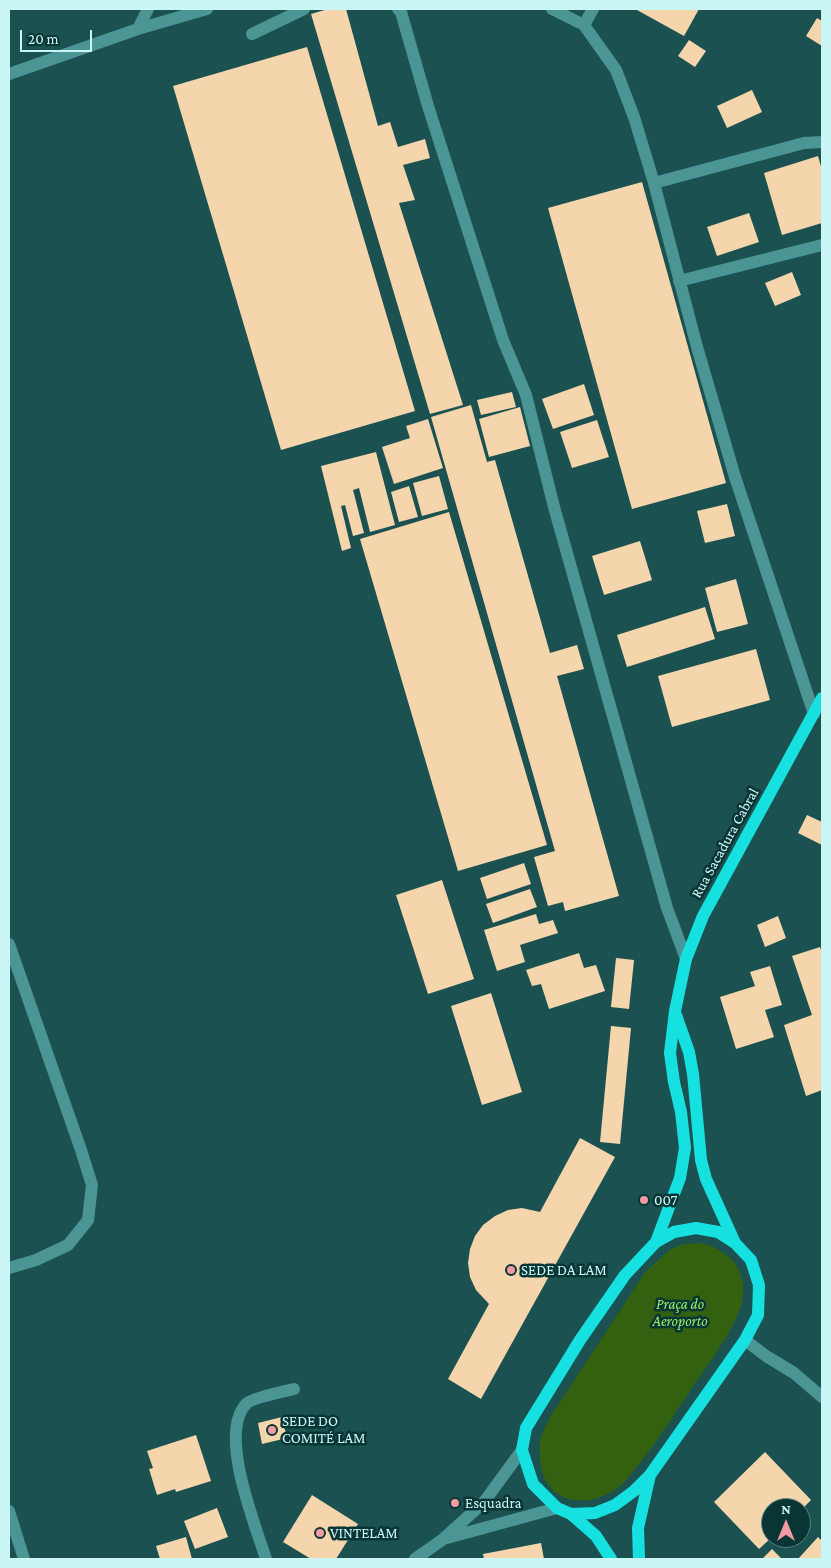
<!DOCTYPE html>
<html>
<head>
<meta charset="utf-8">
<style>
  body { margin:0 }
  #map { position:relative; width:831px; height:1568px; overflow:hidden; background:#1c5151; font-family:"Crimson Pro",serif }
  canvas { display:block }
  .frame { position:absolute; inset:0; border:10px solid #caf7f6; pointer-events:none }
  .north { position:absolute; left:761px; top:1498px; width:50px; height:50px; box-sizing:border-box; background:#093535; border:1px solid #568382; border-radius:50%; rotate:0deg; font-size:14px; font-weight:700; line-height:20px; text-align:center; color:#caf7f6 }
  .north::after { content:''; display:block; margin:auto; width:18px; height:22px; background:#f49aa2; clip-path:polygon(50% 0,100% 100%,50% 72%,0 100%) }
  .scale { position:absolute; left:20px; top:30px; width:72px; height:22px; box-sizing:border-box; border:2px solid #caf7f6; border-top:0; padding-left:6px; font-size:15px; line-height:18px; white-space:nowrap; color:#caf7f6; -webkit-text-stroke:4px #093535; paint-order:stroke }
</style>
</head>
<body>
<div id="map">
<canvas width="831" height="1568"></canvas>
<div class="frame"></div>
<div class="north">N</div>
<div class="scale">20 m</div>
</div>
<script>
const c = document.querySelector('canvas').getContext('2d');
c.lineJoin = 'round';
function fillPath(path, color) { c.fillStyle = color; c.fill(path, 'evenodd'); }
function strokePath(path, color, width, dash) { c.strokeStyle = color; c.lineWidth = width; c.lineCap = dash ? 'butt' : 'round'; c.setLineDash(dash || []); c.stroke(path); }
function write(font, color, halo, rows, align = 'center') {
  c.font = font + ' "Crimson Pro",serif'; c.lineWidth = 5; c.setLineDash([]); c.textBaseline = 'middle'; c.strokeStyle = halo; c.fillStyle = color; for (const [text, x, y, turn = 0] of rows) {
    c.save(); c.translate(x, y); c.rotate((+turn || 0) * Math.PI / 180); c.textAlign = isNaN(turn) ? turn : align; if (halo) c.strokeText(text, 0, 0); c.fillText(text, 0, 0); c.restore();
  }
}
const green = new Path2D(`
  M 699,1243 C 710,1244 718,1249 726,1255 C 742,1266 747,1288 741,1306 C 731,1336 700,1375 682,1403 C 667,1426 652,1449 634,1470 C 629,1476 625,1483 619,1487 C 587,1511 544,1504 540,1460 C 540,1454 539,1447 540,1441 C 542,1432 547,1424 550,1417 L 646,1271 L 671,1249 L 684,1244 Z`);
const building = new Path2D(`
  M 328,9 L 346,9 L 378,126 L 390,122 L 398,147 L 425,139 L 430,158 L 403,165 L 415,200 L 399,203 L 463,405 L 430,414 L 311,14 Z
  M 638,9 L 699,9 L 684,36 L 637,10 Z
  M 817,18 L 822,21 L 822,46 L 806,36 Z
  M 689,40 L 706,51 L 695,67 L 678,56 Z
  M 307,47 L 415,411 L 281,450 L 173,86 Z
  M 752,90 L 762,112 L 727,128 L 717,106 Z
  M 818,156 L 822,170 L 822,223 L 782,235 L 764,173 Z
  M 642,182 L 726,483 L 632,509 L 548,208 Z
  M 749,213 L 759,242 L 717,256 L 707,227 Z
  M 792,272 L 801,295 L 775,306 L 765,283 Z
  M 584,384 L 594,415 L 553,429 L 542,399 Z
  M 512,392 L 516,407 L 481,415 L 477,400 Z
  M 471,405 L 487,462 L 495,460 L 550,653 L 577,645 L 584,669 L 557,676 L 619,896 L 565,911 L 563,902 L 548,906 L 534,857 L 555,851 L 431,417 Z
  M 520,407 L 530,446 L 489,457 L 479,419 Z
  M 428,419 L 443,468 L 394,484 L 382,447 L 410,438 L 406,426 Z
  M 597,420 L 609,457 L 572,468 L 560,432 Z
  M 376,452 L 395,525 L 370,532 L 359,488 L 353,490 L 364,533 L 353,536 L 345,505 L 341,506 L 351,548 L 342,551 L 321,466 Z
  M 439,476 L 448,509 L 422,516 L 413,483 Z
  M 409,486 L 418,517 L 399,522 L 391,492 Z
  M 727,504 L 735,536 L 705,543 L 697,511 Z
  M 449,512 L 547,845 L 458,871 L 360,539 Z
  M 640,541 L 652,580 L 604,595 L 592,556 Z
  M 736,579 L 748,624 L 717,632 L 705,588 Z
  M 705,607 L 715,639 L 627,667 L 617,635 Z
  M 756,649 L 770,700 L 672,727 L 658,676 Z
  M 807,815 L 822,822 L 822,845 L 798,833 Z
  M 524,863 L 531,884 L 487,899 L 480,878 Z
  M 442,880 L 474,979 L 428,994 L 396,895 Z
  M 530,889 L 537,907 L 493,923 L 486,904 Z
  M 536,914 L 539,924 L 553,920 L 558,933 L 520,945 L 525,962 L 497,971 L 484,930 Z
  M 778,916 L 786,938 L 765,947 L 757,925 Z
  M 820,947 L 822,953 L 822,1090 L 806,1096 L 784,1025 L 812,1015 L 792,956 Z
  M 579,953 L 584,968 L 596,965 L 605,991 L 549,1009 L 541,984 L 532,986 L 526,970 Z
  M 616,958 L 634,960 L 629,1009 L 611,1007 Z
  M 770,966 L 782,1005 L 765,1010 L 774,1037 L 736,1049 L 720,997 L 755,986 L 750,972 Z
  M 491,993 L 522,1092 L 482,1105 L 451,1006 Z
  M 611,1026 L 631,1028 L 620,1144 L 600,1142 Z
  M 580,1138 L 615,1157 L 481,1399 L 448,1379 L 489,1304 L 476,1290 L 470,1277 L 468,1263 L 470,1249 L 475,1236 L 483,1225 L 495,1216 L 508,1210 L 522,1208 L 540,1212 Z
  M 282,1417 L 287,1438 L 262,1444 L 258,1423 Z
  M 196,1435 L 211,1481 L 176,1492 L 175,1489 L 157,1495 L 149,1469 L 153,1468 L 147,1451 Z
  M 765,1452 L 811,1500 L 801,1510 L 801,1508 L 771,1508 L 771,1538 L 759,1549 L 714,1502 Z
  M 312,1495 L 358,1524 L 336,1559 L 311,1559 L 283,1542 Z
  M 217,1508 L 228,1537 L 195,1549 L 184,1521 Z
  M 186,1537 L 192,1559 L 160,1559 L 156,1546 Z
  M 818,1537 L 822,1541 L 822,1559 L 798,1559 Z
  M 541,1543 L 544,1559 L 484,1559 L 483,1554 Z
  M 772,1549 L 782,1559 L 762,1559 Z`);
const minor = new Path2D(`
  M 398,9 L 401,12 L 428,106 L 503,340 L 526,395 L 554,507 L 667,908 L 686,959
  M 552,9 L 584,25 L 616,70 L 634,117 L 654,183 L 697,347 L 735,477 L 814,714
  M 584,25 L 593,9
  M 138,29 L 148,9
  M 252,34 L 304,9
  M 9,74 L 138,29 L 207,9
  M 654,183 L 804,143 L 822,142
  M 679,281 L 822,245
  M 9,944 L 81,1150 L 92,1185 L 88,1220 L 68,1245 L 36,1260 L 9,1268
  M 745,1340 L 766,1356 L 794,1373 L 822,1397
  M 9,1511 L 24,1559
  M 447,1538 L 557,1508
  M 266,1559 C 255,1524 218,1434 246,1404 C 251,1398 285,1391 294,1389
  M 415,1559 L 442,1540 L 484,1502 L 522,1450`);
const major = new Path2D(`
  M 676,1015 L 689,1052 L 693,1074 L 701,1160 L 706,1179 L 735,1243
  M 696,1228 L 718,1232 L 735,1243 L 751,1260 L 759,1285 L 758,1315 L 745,1340 L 650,1475 L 634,1491 L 615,1505 L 595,1513 L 571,1514 L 557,1508 L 533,1484 L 522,1450 L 526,1428 L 580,1340 L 625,1275 L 656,1242 L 674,1232 Z
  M 656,1242 L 680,1178 L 685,1148 L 681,1112 L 674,1082 L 670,1053 L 675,1011 L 686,959 L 703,916 L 822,698
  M 571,1514 L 596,1536 L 611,1559
  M 639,1559 L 638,1528 L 650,1475`);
const markers = [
  [644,1200,5,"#f49aa2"],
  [511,1270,5,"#f49aa2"],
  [272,1430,5,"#f49aa2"],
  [455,1503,5,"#f49aa2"],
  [320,1533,5,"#f49aa2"]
];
const streetNames = [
  ["Rua Sacadura Cabral",725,843,-61]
];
const poiNames = [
  ["007",654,1200],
  ["SEDE DA LAM",521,1270],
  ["SEDE DO",282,1421],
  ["COMITÉ LAM",282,1438],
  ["Esquadra",465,1503],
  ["VINTELAM",330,1533]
];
const parkNames = [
  ["Praça do",680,1304],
  ["Aeroporto",680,1321]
];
fillPath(green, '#346110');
fillPath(building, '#f5d6ac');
strokePath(minor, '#4c9595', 12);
strokePath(major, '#16e1e0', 12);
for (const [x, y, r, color] of markers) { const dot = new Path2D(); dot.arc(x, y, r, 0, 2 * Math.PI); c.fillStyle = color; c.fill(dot); strokePath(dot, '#093535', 2); }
write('15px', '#caf7f6', '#093535', streetNames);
write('15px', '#caf7f6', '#093535', poiNames, 'left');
write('italic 15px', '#9aef62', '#093535', parkNames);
</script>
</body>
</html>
